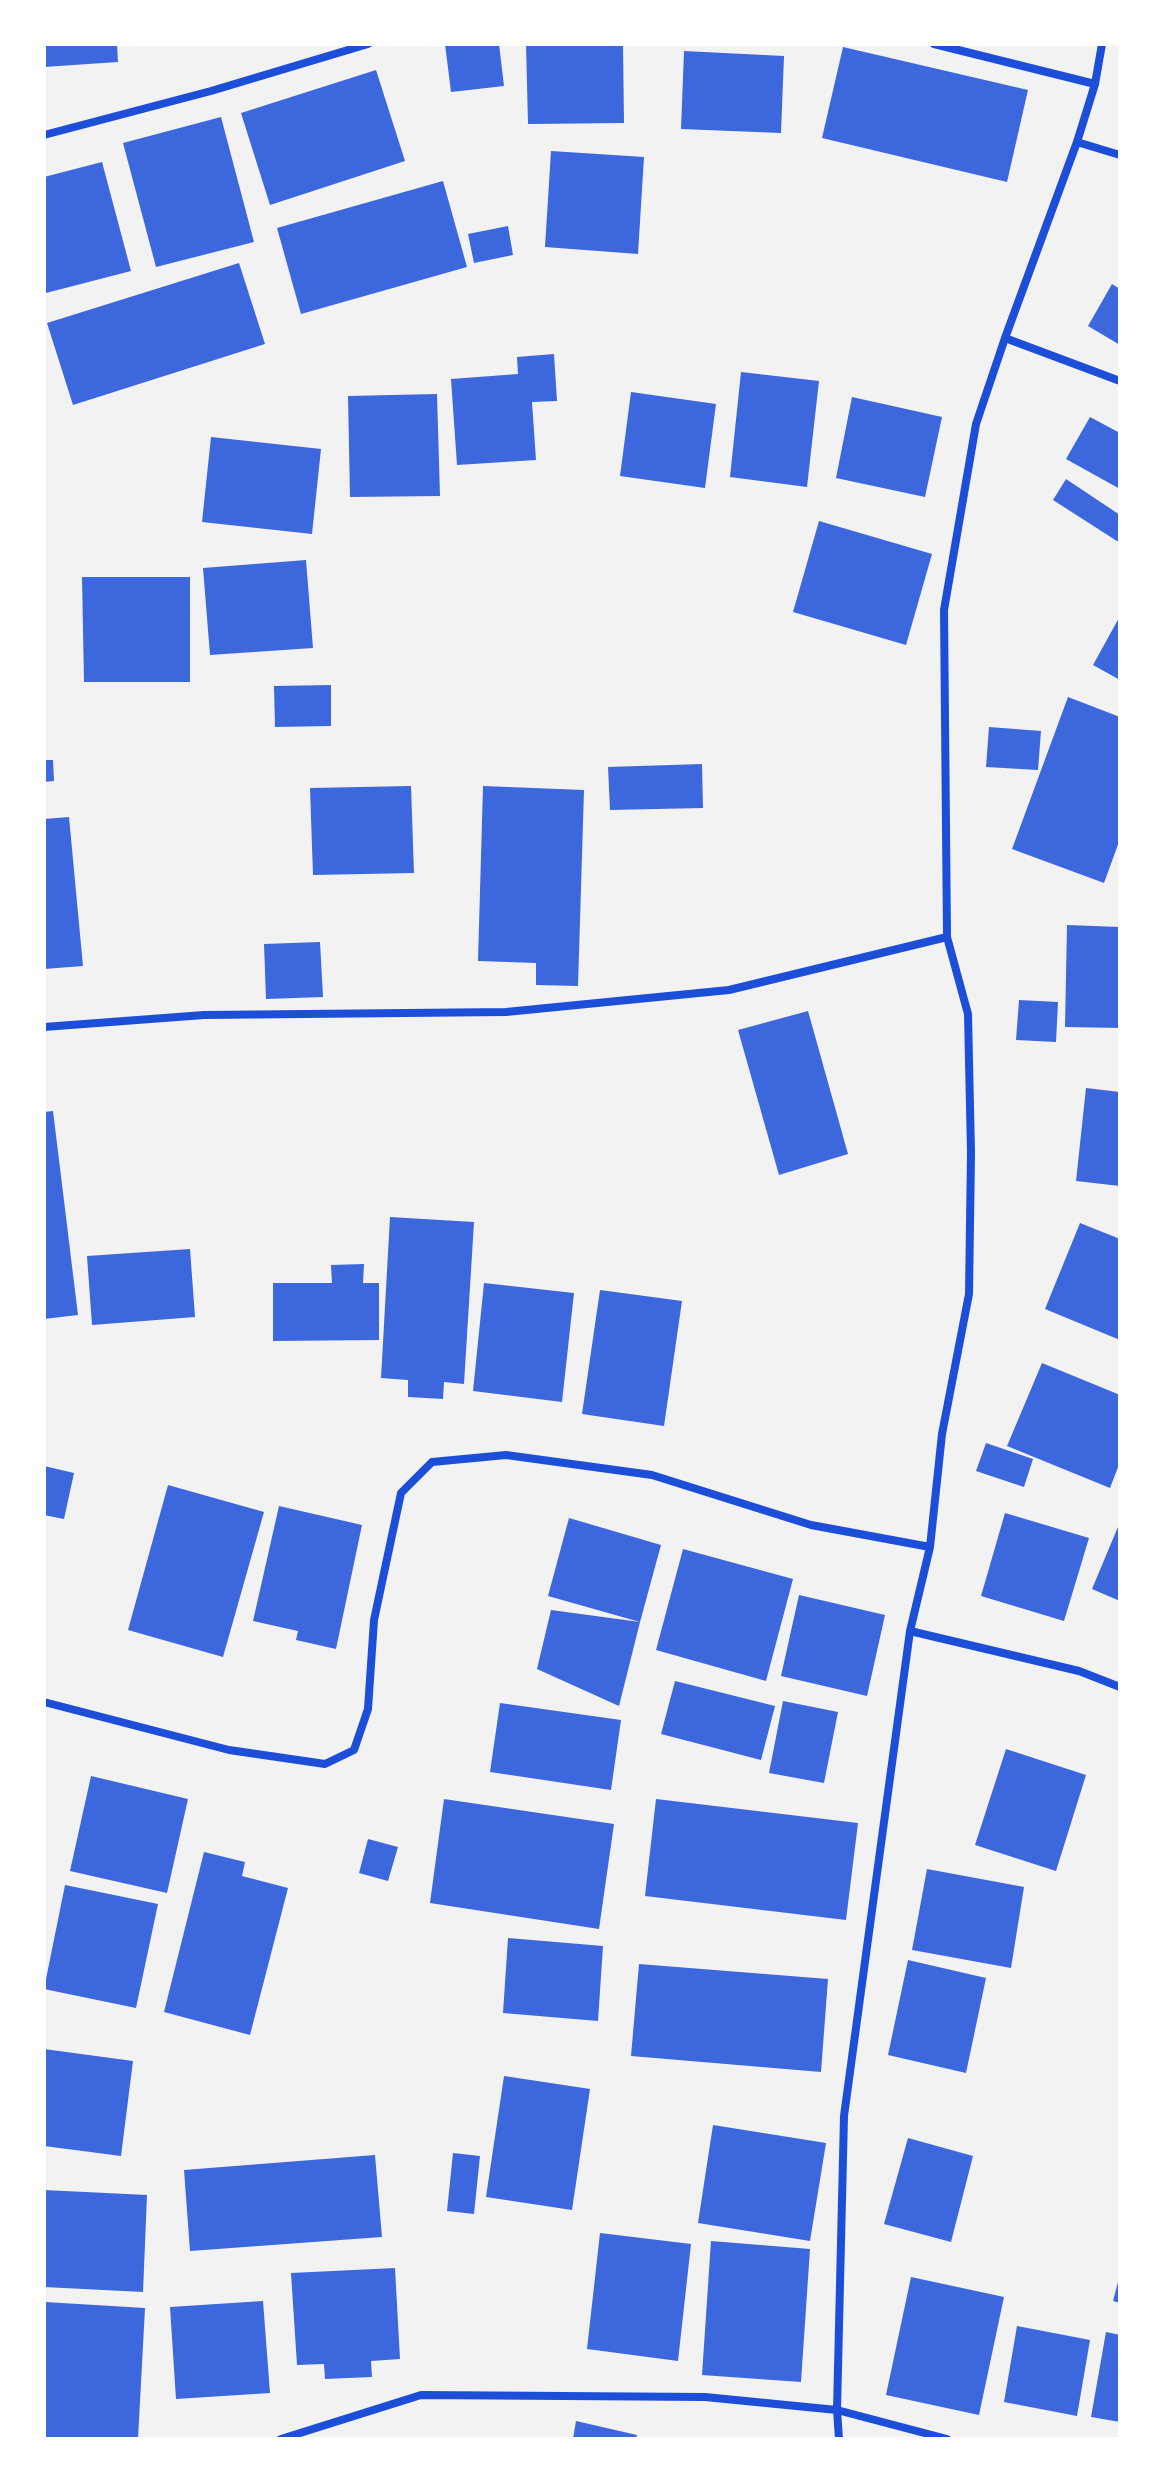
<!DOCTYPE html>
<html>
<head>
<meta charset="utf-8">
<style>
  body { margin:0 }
  #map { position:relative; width:1164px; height:2483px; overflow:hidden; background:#f2f2f2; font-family:"DM Sans",sans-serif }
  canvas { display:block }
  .frame { position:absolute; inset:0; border:46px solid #fff; pointer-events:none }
</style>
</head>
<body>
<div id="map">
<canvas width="1164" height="2483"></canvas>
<div class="frame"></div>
</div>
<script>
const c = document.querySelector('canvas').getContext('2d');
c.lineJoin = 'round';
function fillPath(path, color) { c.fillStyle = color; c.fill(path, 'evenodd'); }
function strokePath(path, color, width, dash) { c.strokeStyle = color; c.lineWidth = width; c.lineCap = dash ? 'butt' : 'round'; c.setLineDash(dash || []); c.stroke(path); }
const building = new Path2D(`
  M 44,44 L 117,44 L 118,62 L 44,67 Z
  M 445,44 L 499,44 L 504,86 L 451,92 Z
  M 526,44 L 623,44 L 624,123 L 528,124 Z
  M 843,47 L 1028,90 L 1007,182 L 822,138 Z
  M 684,51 L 784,56 L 781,133 L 681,129 Z
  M 376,70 L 405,161 L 270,205 L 241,113 Z
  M 221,117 L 254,242 L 156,267 L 123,143 Z
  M 551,151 L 644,157 L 638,254 L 545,247 Z
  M 102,162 L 131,271 L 46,293 L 44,285 L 44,177 Z
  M 443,181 L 467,267 L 301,314 L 277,228 Z
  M 508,226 L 513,255 L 474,263 L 468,234 Z
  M 239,263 L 265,344 L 73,405 L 47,323 Z
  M 1112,284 L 1120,289 L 1120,345 L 1088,326 Z
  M 554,354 L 557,401 L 532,402 L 536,460 L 457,465 L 451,379 L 518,374 L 517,357 Z
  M 741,372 L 819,381 L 807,487 L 730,477 Z
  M 631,392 L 716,404 L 705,488 L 620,476 Z
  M 437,394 L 440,496 L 350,497 L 348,396 Z
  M 852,397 L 942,417 L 925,497 L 836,478 Z
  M 1090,417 L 1120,433 L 1120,489 L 1066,459 Z
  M 211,437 L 321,449 L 312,534 L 202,522 Z
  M 1066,479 L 1120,515 L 1120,543 L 1053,500 Z
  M 819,521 L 932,554 L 906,645 L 793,612 Z
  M 306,560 L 313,648 L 210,655 L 203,568 Z
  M 82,577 L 190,577 L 190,682 L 84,682 Z
  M 1120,616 L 1120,680 L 1093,665 Z
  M 331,685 L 331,726 L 275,727 L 274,686 Z
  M 1068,697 L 1120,717 L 1120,839 L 1104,883 L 1012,849 Z
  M 989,727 L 1041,731 L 1038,770 L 986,767 Z
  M 44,760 L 53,760 L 54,781 L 44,782 Z
  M 702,764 L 703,808 L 610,810 L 608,767 Z
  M 411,786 L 414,873 L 313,875 L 310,788 Z
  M 483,786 L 584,790 L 578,986 L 536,985 L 536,963 L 478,961 Z
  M 69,817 L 83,966 L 44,969 L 44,819 Z
  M 1067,925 L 1120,927 L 1120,1028 L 1065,1027 Z
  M 320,942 L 323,997 L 266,999 L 264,944 Z
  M 1019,1000 L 1058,1002 L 1056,1042 L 1016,1040 Z
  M 808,1011 L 848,1154 L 779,1175 L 738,1030 Z
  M 1086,1088 L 1120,1092 L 1120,1186 L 1076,1181 Z
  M 53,1111 L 78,1315 L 44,1319 L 44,1112 Z
  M 390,1217 L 474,1222 L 464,1384 L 444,1382 L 443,1399 L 408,1397 L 408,1380 L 381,1378 Z
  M 1080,1223 L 1120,1239 L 1120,1340 L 1045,1309 Z
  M 190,1249 L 195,1317 L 92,1325 L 87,1256 Z
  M 364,1264 L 363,1283 L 379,1283 L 379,1340 L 273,1341 L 273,1283 L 332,1283 L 331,1265 Z
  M 484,1283 L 574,1293 L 562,1402 L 473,1391 Z
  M 600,1290 L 682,1301 L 664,1426 L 582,1414 Z
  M 1042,1363 L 1120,1395 L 1120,1462 L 1110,1488 L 1007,1446 Z
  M 986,1443 L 1033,1459 L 1024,1487 L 976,1471 Z
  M 44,1466 L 74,1473 L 64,1519 L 44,1515 Z
  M 168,1485 L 264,1512 L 223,1657 L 128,1630 Z
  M 279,1506 L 362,1525 L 336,1649 L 296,1640 L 298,1631 L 253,1621 Z
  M 1005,1513 L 1089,1538 L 1064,1621 L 981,1596 Z
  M 569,1518 L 661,1545 L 640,1622 L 548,1596 Z
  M 1120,1522 L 1120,1601 L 1092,1589 Z
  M 683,1549 L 793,1579 L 766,1681 L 656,1650 Z
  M 799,1595 L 885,1615 L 867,1696 L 781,1676 Z
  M 551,1610 L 640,1622 L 619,1706 L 537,1669 Z
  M 675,1681 L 775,1706 L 761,1760 L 661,1734 Z
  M 783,1701 L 838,1712 L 824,1783 L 769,1773 Z
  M 500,1703 L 621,1720 L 611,1790 L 490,1772 Z
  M 1006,1749 L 1086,1775 L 1056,1871 L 975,1845 Z
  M 91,1776 L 188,1799 L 167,1893 L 70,1871 Z
  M 444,1799 L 614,1824 L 599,1929 L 430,1903 Z
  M 656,1799 L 858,1823 L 846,1920 L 645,1896 Z
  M 368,1839 L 398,1847 L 388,1881 L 359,1873 Z
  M 204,1852 L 245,1862 L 242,1876 L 288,1888 L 250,2035 L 164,2012 Z
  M 927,1869 L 1024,1887 L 1011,1968 L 912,1950 Z
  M 65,1885 L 158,1904 L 136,2008 L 44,1989 Z
  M 508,1938 L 603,1946 L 598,2021 L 503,2013 Z
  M 908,1960 L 986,1978 L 966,2073 L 888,2055 Z
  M 639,1964 L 828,1979 L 821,2072 L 631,2056 Z
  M 44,2049 L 133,2061 L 121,2156 L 44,2146 Z
  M 504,2076 L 590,2089 L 572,2210 L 486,2197 Z
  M 713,2125 L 826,2143 L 810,2241 L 698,2223 Z
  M 908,2138 L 973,2156 L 951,2242 L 884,2224 Z
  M 453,2153 L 480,2156 L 474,2214 L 447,2211 Z
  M 375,2155 L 382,2237 L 190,2251 L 184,2170 Z
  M 44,2190 L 147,2195 L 143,2292 L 44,2287 Z
  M 600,2233 L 691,2244 L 678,2361 L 587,2349 Z
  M 711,2241 L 810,2249 L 801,2382 L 702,2375 Z
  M 395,2268 L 400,2359 L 371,2361 L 372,2377 L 325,2379 L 324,2364 L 297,2365 L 291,2273 Z
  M 911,2277 L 1004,2297 L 979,2415 L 886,2395 Z
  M 1119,2278 L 1120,2279 L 1120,2303 L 1113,2301 Z
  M 263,2301 L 270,2393 L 176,2399 L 170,2307 Z
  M 45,2302 L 145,2308 L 138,2439 L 44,2437 Z
  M 1017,2326 L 1090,2340 L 1077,2416 L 1004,2402 Z
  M 1106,2332 L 1120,2335 L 1120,2422 L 1091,2417 Z
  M 576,2421 L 637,2435 L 636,2439 L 573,2439 Z`);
const minor = new Path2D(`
  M 934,44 L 1095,84
  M 44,135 L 211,91 L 368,44
  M 1077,142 L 1120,155
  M 1005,338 L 1120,381
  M 44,1027 L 204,1015 L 506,1012 L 729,990 L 947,937
  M 910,1631 L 1079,1671 L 1120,1687
  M 44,1702 L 229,1750 L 325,1764 L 354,1750 L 368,1709 L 374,1620 L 401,1493 L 432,1462 L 506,1455 L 652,1475 L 811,1525 L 930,1547
  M 281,2439 L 421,2395 L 705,2397 L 837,2410 L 947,2439
  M 839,2439 L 837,2410 L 844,2116 L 910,1631 L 930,1547 L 942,1434 L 969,1294 L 971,1153 L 968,1014 L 947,937 L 944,610 L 976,424 L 1005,338 L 1077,142 L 1095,84 L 1102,44`);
fillPath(building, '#3d67dc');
strokePath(minor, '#1d4ed8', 8);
</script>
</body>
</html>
